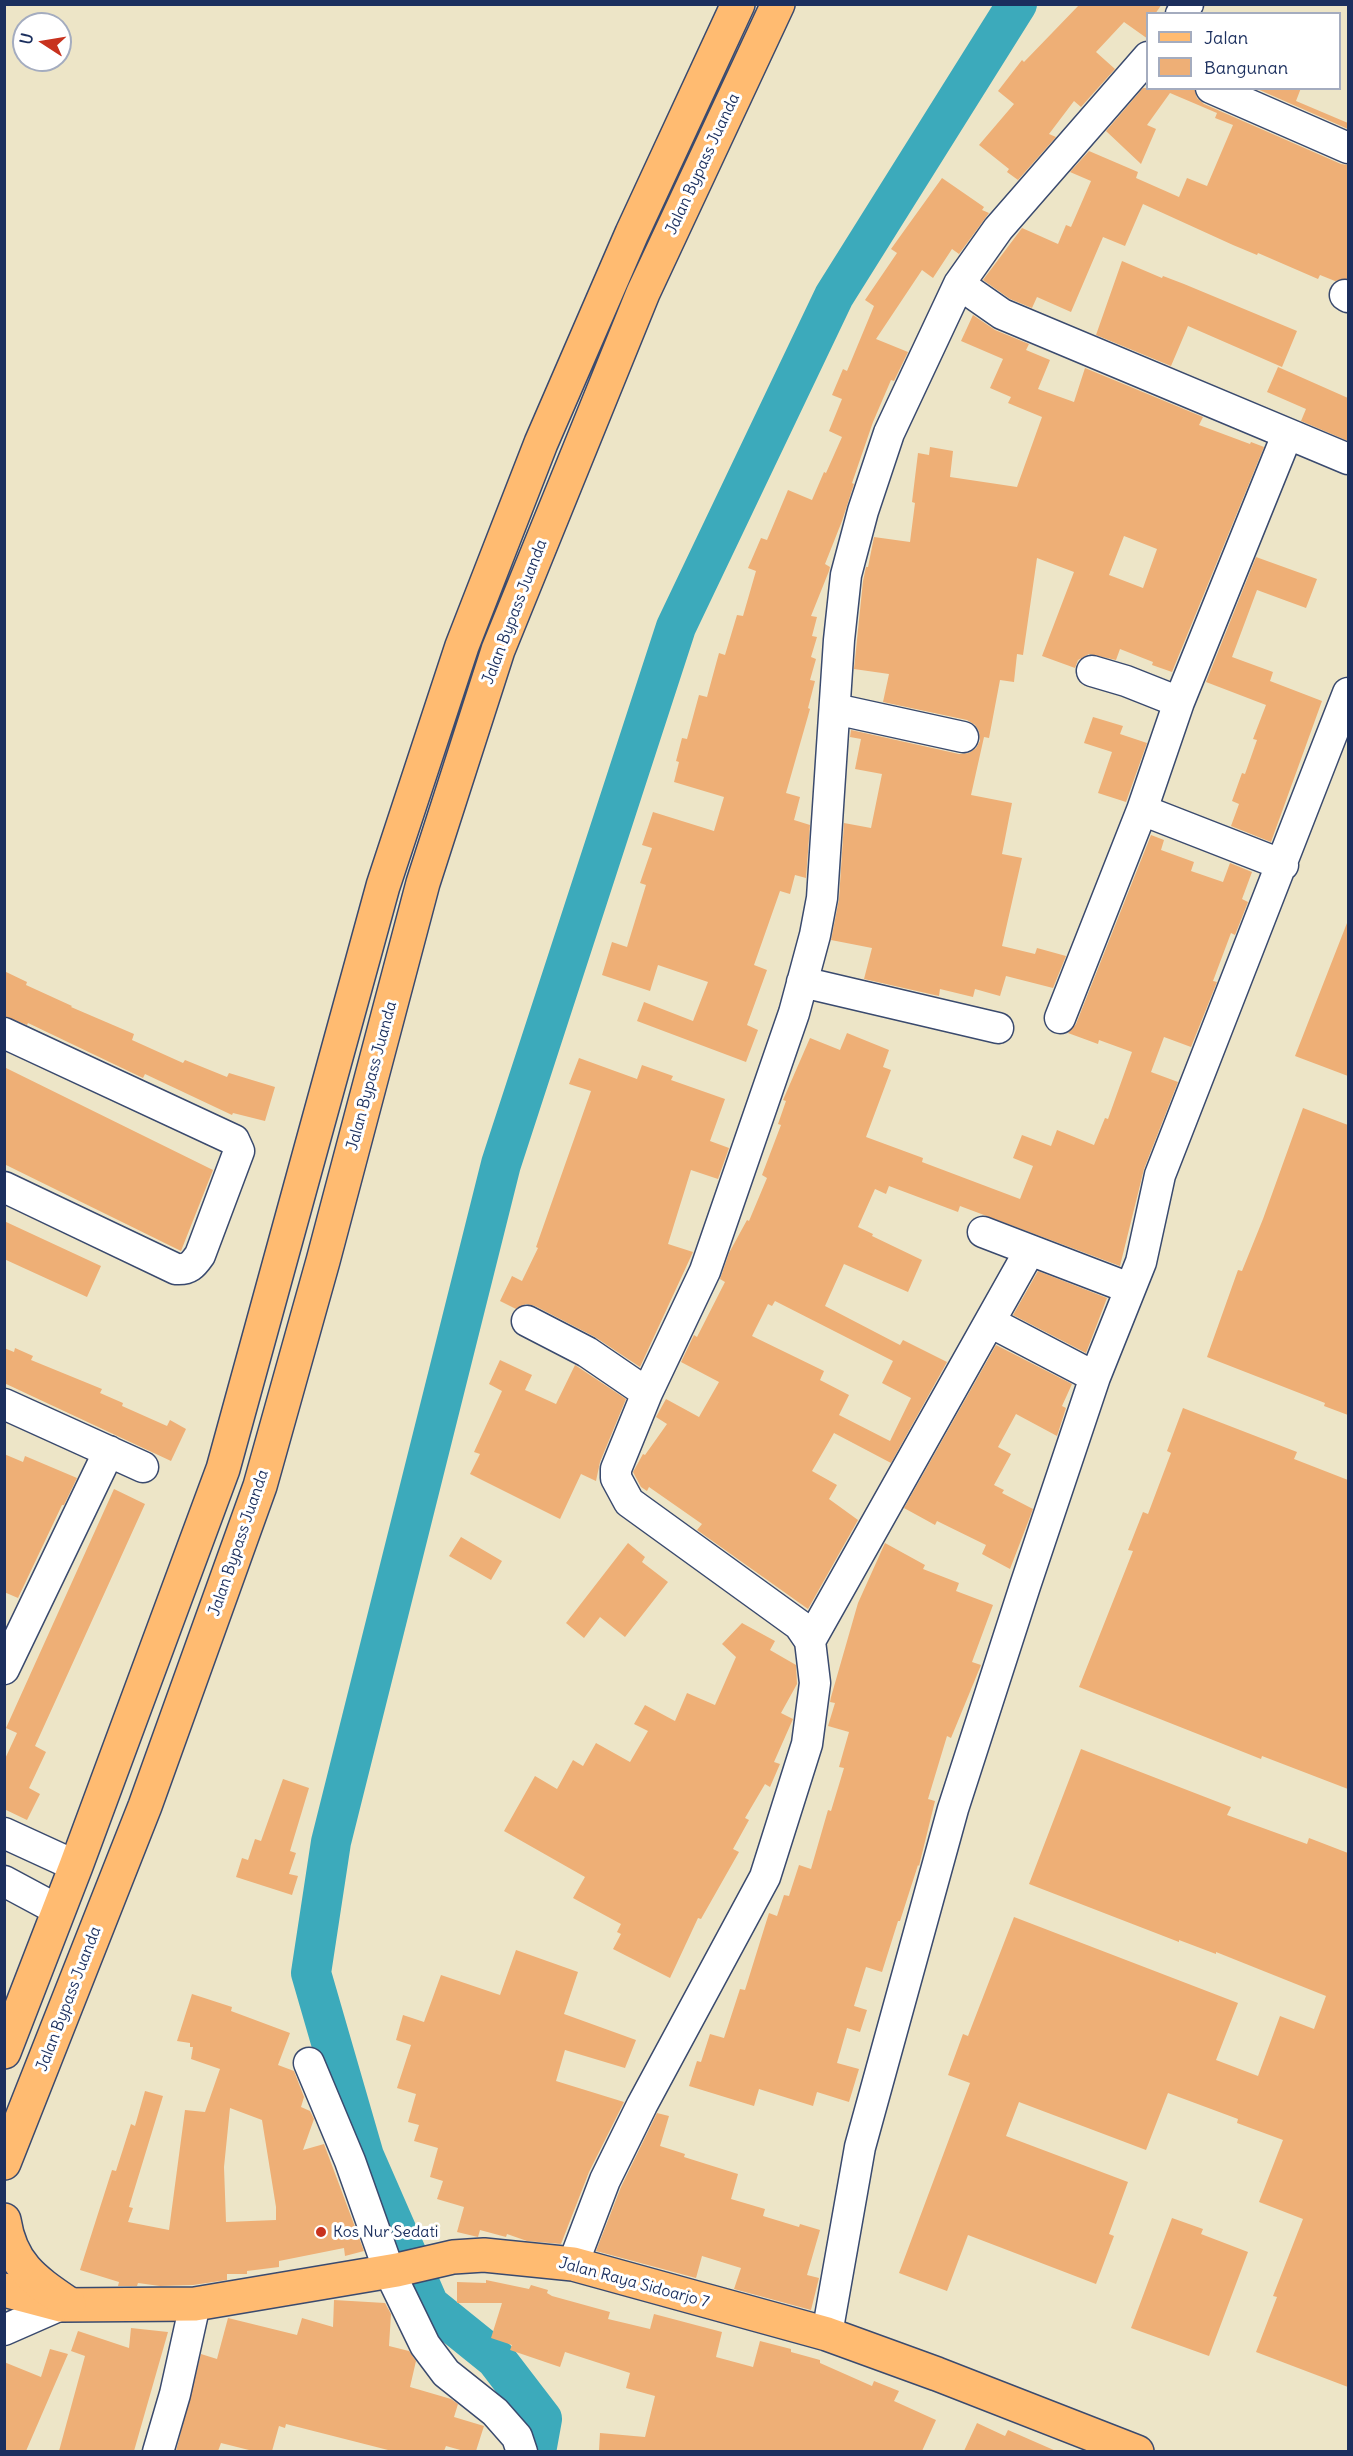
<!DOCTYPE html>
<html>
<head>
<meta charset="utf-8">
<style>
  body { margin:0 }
  #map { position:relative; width:1353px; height:2456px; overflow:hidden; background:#ede5c7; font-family:Delius,sans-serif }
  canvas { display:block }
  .frame { position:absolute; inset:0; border:6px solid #1b2f5e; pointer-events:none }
  .legend { position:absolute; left:1146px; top:12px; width:195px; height:78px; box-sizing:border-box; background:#fff; border:2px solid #a4acbf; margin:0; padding:8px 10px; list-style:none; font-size:18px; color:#1b2f5e }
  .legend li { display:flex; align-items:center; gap:12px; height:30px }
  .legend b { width:30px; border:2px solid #a4acbf }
  .north { position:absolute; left:12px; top:12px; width:60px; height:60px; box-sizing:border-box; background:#fff; border:2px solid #a4acbf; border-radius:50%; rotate:282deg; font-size:16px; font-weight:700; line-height:24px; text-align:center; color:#1b2f5e }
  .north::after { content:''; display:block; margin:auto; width:21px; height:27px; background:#c8321e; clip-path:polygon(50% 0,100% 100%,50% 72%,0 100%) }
</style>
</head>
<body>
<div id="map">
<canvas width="1353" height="2456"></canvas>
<div class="frame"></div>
<ul class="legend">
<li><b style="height:8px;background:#ffbb71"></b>Jalan</li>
<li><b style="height:16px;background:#eeaf76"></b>Bangunan</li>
</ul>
<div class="north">U</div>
</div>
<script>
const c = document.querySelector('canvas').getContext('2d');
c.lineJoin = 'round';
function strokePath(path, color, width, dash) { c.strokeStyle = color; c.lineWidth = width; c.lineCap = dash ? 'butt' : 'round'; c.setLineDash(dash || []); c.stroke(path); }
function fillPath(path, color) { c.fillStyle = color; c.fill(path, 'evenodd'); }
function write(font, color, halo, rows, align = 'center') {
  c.font = font + ' Delius,sans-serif'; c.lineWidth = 6; c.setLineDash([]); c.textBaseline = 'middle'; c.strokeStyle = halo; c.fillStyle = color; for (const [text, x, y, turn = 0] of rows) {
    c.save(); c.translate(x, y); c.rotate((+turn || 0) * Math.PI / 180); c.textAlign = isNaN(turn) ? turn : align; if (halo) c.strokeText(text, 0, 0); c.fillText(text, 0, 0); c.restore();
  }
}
const river = new Path2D(`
  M 536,2452 L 542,2419 L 496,2359 L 429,2305 L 364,2156 L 311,1973 L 331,1842 L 501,1164 L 676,627 L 834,296 L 1017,4`);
const building = new Path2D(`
  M 1080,4 L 1162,4 L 1155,14 L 1148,14 L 1148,39 L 1124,22 L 1096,52 L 1115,69 L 1081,107 L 1074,101 L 1049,134 L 1056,137 L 1018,180 L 1007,172 L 1009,169 L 979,145 L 1014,104 L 998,91 L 1022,60 L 1024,62 Z
  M 1143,88 L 1194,88 L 1197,98 L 1204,104 L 1341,164 L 1348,165 L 1348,279 L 1335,281 L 1320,275 L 1318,279 L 1258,253 L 1257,255 L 1233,245 L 1143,204 L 1125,246 L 1103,237 L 1071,312 L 1037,297 L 1032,308 L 1010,299 L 983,280 L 1022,228 L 1058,244 L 1066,225 L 1071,227 L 1091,181 L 1070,172 L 1089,151 L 1138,172 L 1136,178 L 1179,197 L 1187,178 L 1207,186 L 1233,125 L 1215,118 L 1217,113 L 1170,93 L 1147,125 L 1156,129 L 1141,164 L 1106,131 Z
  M 1255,88 L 1301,88 L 1296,101 L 1348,123 L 1348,129 Z
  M 942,178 L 984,207 L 982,210 L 989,213 L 959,254 L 952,249 L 933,278 L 922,270 L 876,339 L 908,352 L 894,381 L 891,380 L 873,422 L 852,483 L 854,484 L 842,521 L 825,564 L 830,567 L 829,571 L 811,616 L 817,617 L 812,636 L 817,637 L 811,657 L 816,659 L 810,680 L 815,681 L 808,708 L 810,709 L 786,793 L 800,797 L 794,820 L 810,825 L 806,878 L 795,875 L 790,894 L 780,891 L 754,965 L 767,970 L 747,1025 L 758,1030 L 746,1062 L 637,1021 L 644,1002 L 693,1021 L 708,982 L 658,965 L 650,991 L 602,975 L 612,942 L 627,947 L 646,885 L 640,883 L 652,848 L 642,845 L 653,812 L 714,831 L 724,797 L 674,782 L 679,762 L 676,761 L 682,738 L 687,739 L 699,695 L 707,697 L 719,653 L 725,655 L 737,615 L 743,616 L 756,571 L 748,568 L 761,538 L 767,540 L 788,490 L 812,500 L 824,472 L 826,473 L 842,437 L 829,431 L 842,399 L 832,395 L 843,369 L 847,371 L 874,306 L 865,300 L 897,253 L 891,249 Z
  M 1122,261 L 1162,278 L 1163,276 L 1184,284 L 1297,331 L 1282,367 L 1188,326 L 1171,366 L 1096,335 Z
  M 973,315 L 995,330 L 1029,344 L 1026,350 L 1050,360 L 1038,389 L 1074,402 L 1085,368 L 1203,417 L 1199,425 L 1250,444 L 1251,442 L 1264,447 L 1172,672 L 1152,665 L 1153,662 L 1120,649 L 1116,660 L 1089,654 L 1078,660 L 1075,668 L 1042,656 L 1074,572 L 1037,558 L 1023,655 L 1017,654 L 1014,682 L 1000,680 L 989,738 L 984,737 L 971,795 L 1012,803 L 1002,854 L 1022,858 L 1002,946 L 1035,954 L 1037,948 L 1066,956 L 1053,988 L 1006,976 L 1000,996 L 975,989 L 973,997 L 940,989 L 939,996 L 864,979 L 872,948 L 831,940 L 839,899 L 844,823 L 871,828 L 882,774 L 855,769 L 861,739 L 850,737 L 851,730 L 959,754 L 969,753 L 976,748 L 980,741 L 979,731 L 975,725 L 967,720 L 883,702 L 889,674 L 854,669 L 863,581 L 866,567 L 868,567 L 874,537 L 910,542 L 915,503 L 912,502 L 918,453 L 929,455 L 930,447 L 953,451 L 950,477 L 1017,487 L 1042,417 L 1008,403 L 1011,397 L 990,388 L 1003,359 L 961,341 ZM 1124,536 L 1157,549 L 1143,588 L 1109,575 Z
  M 1278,367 L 1348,398 L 1348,441 L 1301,421 L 1306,409 L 1267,392 Z
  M 1256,557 L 1317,579 L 1306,608 L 1257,590 L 1232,657 L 1273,672 L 1270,681 L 1322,701 L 1271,842 L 1231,826 L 1239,804 L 1232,801 L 1242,773 L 1245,774 L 1257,740 L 1253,739 L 1266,705 L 1206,682 Z
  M 1093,717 L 1123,726 L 1120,734 L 1147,743 L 1126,802 L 1098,793 L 1112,752 L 1084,743 Z
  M 1151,835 L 1164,840 L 1161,850 L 1194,862 L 1191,871 L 1223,882 L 1230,863 L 1252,872 L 1242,899 L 1248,902 L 1235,935 L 1231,933 L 1213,981 L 1217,982 L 1191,1047 L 1164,1037 L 1151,1072 L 1178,1082 L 1144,1169 L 1120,1266 L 960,1206 L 958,1212 L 889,1186 L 886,1194 L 875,1189 L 858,1227 L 873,1234 L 872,1236 L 922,1260 L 908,1292 L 844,1264 L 825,1306 L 900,1345 L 903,1340 L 947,1362 L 891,1463 L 834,1433 L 812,1471 L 837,1485 L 829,1499 L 858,1520 L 808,1609 L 697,1530 L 702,1524 L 649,1487 L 647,1491 L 641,1487 L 633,1472 L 643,1454 L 645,1455 L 667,1424 L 656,1417 L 666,1399 L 699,1417 L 719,1382 L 681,1362 L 694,1335 L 697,1337 L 725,1282 L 720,1279 L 729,1253 L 747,1220 L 749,1221 L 767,1178 L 762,1175 L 781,1125 L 778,1124 L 786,1101 L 783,1100 L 810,1038 L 840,1050 L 847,1033 L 889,1050 L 883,1067 L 891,1070 L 866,1137 L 923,1158 L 922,1162 L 1020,1199 L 1033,1166 L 1013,1158 L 1022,1135 L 1051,1146 L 1057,1130 L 1094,1145 L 1105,1118 L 1108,1119 L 1132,1052 L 1099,1040 L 1098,1044 L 1068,1033 L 1076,1024 ZM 775,1301 L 893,1361 L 882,1383 L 911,1398 L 890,1441 L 839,1415 L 849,1395 L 820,1380 L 824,1371 L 752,1336 L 768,1304 L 772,1306 Z
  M 1347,923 L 1348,923 L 1348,1076 L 1295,1056 Z
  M 4,971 L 27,982 L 26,985 L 72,1006 L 71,1007 L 134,1034 L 132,1040 L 183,1063 L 185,1060 L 227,1077 L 229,1073 L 275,1087 L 265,1121 L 233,1113 L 232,1115 L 145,1074 L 143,1078 L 28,1023 L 27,1025 L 4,1016 Z
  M 579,1058 L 637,1079 L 642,1065 L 673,1076 L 671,1080 L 725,1099 L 710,1141 L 729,1148 L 718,1179 L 691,1170 L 668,1244 L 693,1252 L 640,1367 L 595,1337 L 535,1306 L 526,1304 L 516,1309 L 500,1301 L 512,1276 L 522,1281 L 538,1248 L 536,1247 L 591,1091 L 569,1084 Z
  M 4,1067 L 213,1170 L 181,1251 L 4,1164 Z
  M 1303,1108 L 1348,1125 L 1348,1415 L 1324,1406 L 1325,1403 L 1207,1357 L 1238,1270 L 1242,1271 L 1263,1219 Z
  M 4,1221 L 101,1266 L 87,1297 L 4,1259 Z
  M 1038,1271 L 1107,1298 L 1086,1353 L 1013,1315 Z
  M 996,1345 L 1072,1384 L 1062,1406 L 1066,1408 L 1057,1436 L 1016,1414 L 998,1447 L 1011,1454 L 994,1485 L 1004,1490 L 1002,1493 L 1033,1509 L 1010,1569 L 982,1554 L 986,1545 L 937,1521 L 935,1525 L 904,1508 Z
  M 4,1348 L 14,1352 L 15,1348 L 33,1356 L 31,1360 L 102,1389 L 100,1393 L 123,1403 L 122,1406 L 167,1426 L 170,1420 L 186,1429 L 171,1461 L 4,1383 Z
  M 500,1360 L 532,1375 L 525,1390 L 556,1404 L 575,1365 L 626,1399 L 600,1462 L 596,1481 L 581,1474 L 560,1519 L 470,1474 L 480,1454 L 474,1452 L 502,1391 L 489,1384 Z
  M 1183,1408 L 1297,1452 L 1294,1459 L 1348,1480 L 1348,1789 L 1262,1756 L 1261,1759 L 1079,1687 L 1133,1551 L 1128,1550 L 1143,1512 L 1148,1514 L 1171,1453 L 1167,1451 Z
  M 4,1454 L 23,1462 L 25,1456 L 77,1478 L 64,1505 L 62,1505 L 18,1598 L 4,1592 Z
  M 114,1489 L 145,1504 L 35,1746 L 46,1752 L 29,1788 L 40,1794 L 27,1820 L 4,1809 L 4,1761 L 17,1733 L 6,1728 Z
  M 461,1537 L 502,1561 L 491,1580 L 449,1556 Z
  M 628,1543 L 645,1557 L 642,1562 L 668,1582 L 625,1637 L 600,1617 L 584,1638 L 566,1623 Z
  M 885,1543 L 925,1565 L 923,1569 L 959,1583 L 956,1591 L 993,1605 L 972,1662 L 981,1665 L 951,1738 L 947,1736 L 928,1799 L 935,1801 L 919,1866 L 918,1865 L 900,1921 L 898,1921 L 882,1972 L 866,1967 L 854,2006 L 867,2010 L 860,2032 L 847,2028 L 837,2063 L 859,2069 L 849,2102 L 817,2092 L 813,2106 L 759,2089 L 754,2106 L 689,2086 L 697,2061 L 701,2062 L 710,2034 L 724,2038 L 740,1989 L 745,1990 L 769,1913 L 777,1916 L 784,1895 L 789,1896 L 799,1865 L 811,1869 L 828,1810 L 831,1811 L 844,1768 L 839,1767 L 849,1732 L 828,1726 L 835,1703 L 830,1702 L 831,1697 L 858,1603 Z
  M 742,1623 L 775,1641 L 770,1650 L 796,1665 L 797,1684 L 781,1713 L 793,1719 L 774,1762 L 780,1764 L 770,1787 L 765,1784 L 745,1818 L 749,1820 L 733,1849 L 739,1852 L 701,1919 L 698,1918 L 670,1978 L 613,1949 L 621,1934 L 617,1932 L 621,1924 L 573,1898 L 585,1877 L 504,1831 L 535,1776 L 557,1789 L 573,1760 L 583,1766 L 596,1743 L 630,1762 L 648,1731 L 634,1724 L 645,1705 L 675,1721 L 687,1693 L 715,1705 L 736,1657 L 722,1644 Z
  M 1081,1749 L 1231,1807 L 1227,1815 L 1307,1844 L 1309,1838 L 1348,1853 L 1348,2387 L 1256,2352 L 1277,2297 L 1273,2296 L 1303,2219 L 1259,2202 L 1283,2140 L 1237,2123 L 1238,2119 L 1168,2093 L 1146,2150 L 1019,2102 L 1006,2136 L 1128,2182 L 1109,2234 L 1114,2236 L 1096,2284 L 968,2235 L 947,2291 L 899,2273 L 970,2083 L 948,2075 L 963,2034 L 968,2036 L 1014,1917 L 1238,2003 L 1216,2060 L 1258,2076 L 1280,2016 L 1314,2029 L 1326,1996 L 1216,1952 L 1216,1954 L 1179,1940 L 1179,1942 L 1029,1884 Z
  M 283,1779 L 309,1788 L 290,1851 L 296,1853 L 289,1874 L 298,1876 L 292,1895 L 236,1877 L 242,1858 L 248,1860 L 255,1839 L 261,1841 Z
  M 516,1950 L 578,1972 L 564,2014 L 636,2040 L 625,2068 L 565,2050 L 556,2081 L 624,2102 L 589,2172 L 561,2244 L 527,2241 L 507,2234 L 506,2237 L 480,2230 L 478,2237 L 457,2232 L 464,2207 L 437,2199 L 443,2181 L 430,2177 L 438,2148 L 414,2141 L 419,2125 L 408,2122 L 416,2094 L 397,2088 L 411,2045 L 396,2040 L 403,2015 L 424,2022 L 441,1975 L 500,1995 Z
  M 192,1994 L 232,2007 L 231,2011 L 290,2033 L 278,2065 L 294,2071 L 304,2097 L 301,2107 L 310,2111 L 314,2119 L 303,2150 L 324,2144 L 364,2251 L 345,2256 L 344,2248 L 279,2261 L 279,2267 L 247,2271 L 247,2274 L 227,2274 L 227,2280 L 193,2285 L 160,2286 L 138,2283 L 137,2286 L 118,2286 L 119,2282 L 80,2270 L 112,2170 L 116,2171 L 131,2124 L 135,2126 L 145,2091 L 163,2096 L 129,2207 L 133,2208 L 128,2222 L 169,2230 L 185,2110 L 205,2112 L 220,2069 L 191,2059 L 193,2047 L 190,2047 L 190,2043 L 177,2041 ZM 230,2108 L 262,2120 L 276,2207 L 276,2220 L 226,2222 L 224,2167 Z
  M 657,2113 L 669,2116 L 660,2146 L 685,2154 L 684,2157 L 738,2174 L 731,2199 L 765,2209 L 763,2216 L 799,2227 L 800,2224 L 820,2230 L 807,2275 L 819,2278 L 811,2310 L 734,2289 L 741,2268 L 702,2256 L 696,2278 L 596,2251 L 621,2187 Z
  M 1172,2218 L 1203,2229 L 1201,2234 L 1248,2252 L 1209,2356 L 1131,2328 Z
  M 486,2280 L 529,2289 L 531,2285 L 548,2290 L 547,2293 L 552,2296 L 610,2312 L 608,2319 L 650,2329 L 654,2314 L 722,2332 L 716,2357 L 753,2367 L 760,2341 L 791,2349 L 791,2352 L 820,2360 L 820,2363 L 872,2386 L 874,2381 L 899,2391 L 894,2401 L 936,2420 L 922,2451 L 599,2451 L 600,2433 L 645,2437 L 655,2396 L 626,2388 L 630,2373 L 565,2352 L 560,2367 L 510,2350 L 512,2345 L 491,2338 L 502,2303 L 457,2303 L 457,2282 L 486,2283 Z
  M 334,2300 L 385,2303 L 391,2314 L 389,2346 L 409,2351 L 416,2361 L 410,2387 L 451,2399 L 458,2404 L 454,2417 L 484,2426 L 476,2451 L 464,2451 L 446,2446 L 444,2451 L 392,2451 L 286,2424 L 285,2428 L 279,2426 L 272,2451 L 253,2451 L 221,2443 L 218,2451 L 176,2451 L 201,2354 L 217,2359 L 228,2318 L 297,2335 L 302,2318 L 333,2327 Z
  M 131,2328 L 168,2332 L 134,2451 L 59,2451 L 85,2356 L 71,2351 L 78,2331 L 129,2348 Z
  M 50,2349 L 68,2354 L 26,2451 L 4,2451 L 4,2362 L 41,2377 Z
  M 977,2423 L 1005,2436 L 1008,2430 L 1056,2451 L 964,2451 Z`);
const minor = new Path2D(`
  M 1181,14 L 1188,4
  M 1211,88 L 1348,148
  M 959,284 L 1002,314 L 1348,459
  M 1345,295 L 1348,297
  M 1092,671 L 1126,681 L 1179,702
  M 835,709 L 963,737
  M 1142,810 L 1283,865
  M 802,982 L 998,1028
  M 1060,1018 L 1142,810 L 1179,702 L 1287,435
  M 4,1033 L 234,1140 L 239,1151 L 200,1255 C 193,1265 189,1270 176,1269 L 4,1187
  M 983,1232 L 1129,1288
  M 527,1321 L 587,1352 L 647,1393
  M 990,1322 L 1095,1377
  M 4,1404 L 143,1467
  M 810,1641 L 1030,1250
  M 4,1669 L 109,1451
  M 4,1833 L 76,1866
  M 4,1881 L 58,1910
  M 309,2063 L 350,2161 L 389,2271 L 425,2345 L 446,2373 L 495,2412 L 517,2437 L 522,2452
  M 573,2264 L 605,2180 L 642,2105 L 765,1877 L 807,1744 L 815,1683 L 810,1641 L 799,1625 L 629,1502 L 616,1478 L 616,1469 L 647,1393 L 705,1271 L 794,1013 L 815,935 L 822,898 L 839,640 L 846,575 L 863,511 L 889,433 L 959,284 L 998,229 L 1148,57
  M 4,2330 L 61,2305
  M 827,2334 L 860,2147 L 953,1809 L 1025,1586 L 1095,1377 L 1141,1262 L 1160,1175 L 1348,693
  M 158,2452 L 175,2394 L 195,2304`);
const major = new Path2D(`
  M 4,2052 L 76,1866 L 223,1469 L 383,886 L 462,646 L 541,443 L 632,233 L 738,4
  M 4,2163 L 145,1806 L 260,1486 L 323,1261 L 423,883 L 498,650 L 643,293 L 778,4
  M 4,2290 L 61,2305 L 195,2304 L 397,2270 L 453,2257 L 484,2255 L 573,2264 L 827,2334 L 937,2374 L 1137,2452`);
const highway = new Path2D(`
  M 4,2220 C 11,2265 34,2280 69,2304`);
const markers = [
  [321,2232,6,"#c8321e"]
];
const streetNames = [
  ["Jalan Bypass Juanda",703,164,-65],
  ["Jalan Bypass Juanda",515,612,-69],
  ["Jalan Bypass Juanda",372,1076,-75],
  ["Jalan Bypass Juanda",239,1543,-71],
  ["Jalan Bypass Juanda",69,1999,-69],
  ["Jalan Raya Sidoarjo 7",634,2283,15]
];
const poiNames = [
  ["Kos Nur Sedati",333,2232]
];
strokePath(river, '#3caabb', 40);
fillPath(building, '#eeaf76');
strokePath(minor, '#3a4a6e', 33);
strokePath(major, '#3a4a6e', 36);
strokePath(highway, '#3a4a6e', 36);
strokePath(minor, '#fff', 30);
strokePath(major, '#ffbb71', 33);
strokePath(highway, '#ffbb71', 33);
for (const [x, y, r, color] of markers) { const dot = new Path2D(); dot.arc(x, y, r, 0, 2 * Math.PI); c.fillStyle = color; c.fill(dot); strokePath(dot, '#fff', 2); }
write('16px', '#1b2f5e', '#fff', streetNames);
write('16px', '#1b2f5e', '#fff', poiNames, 'left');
</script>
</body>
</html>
